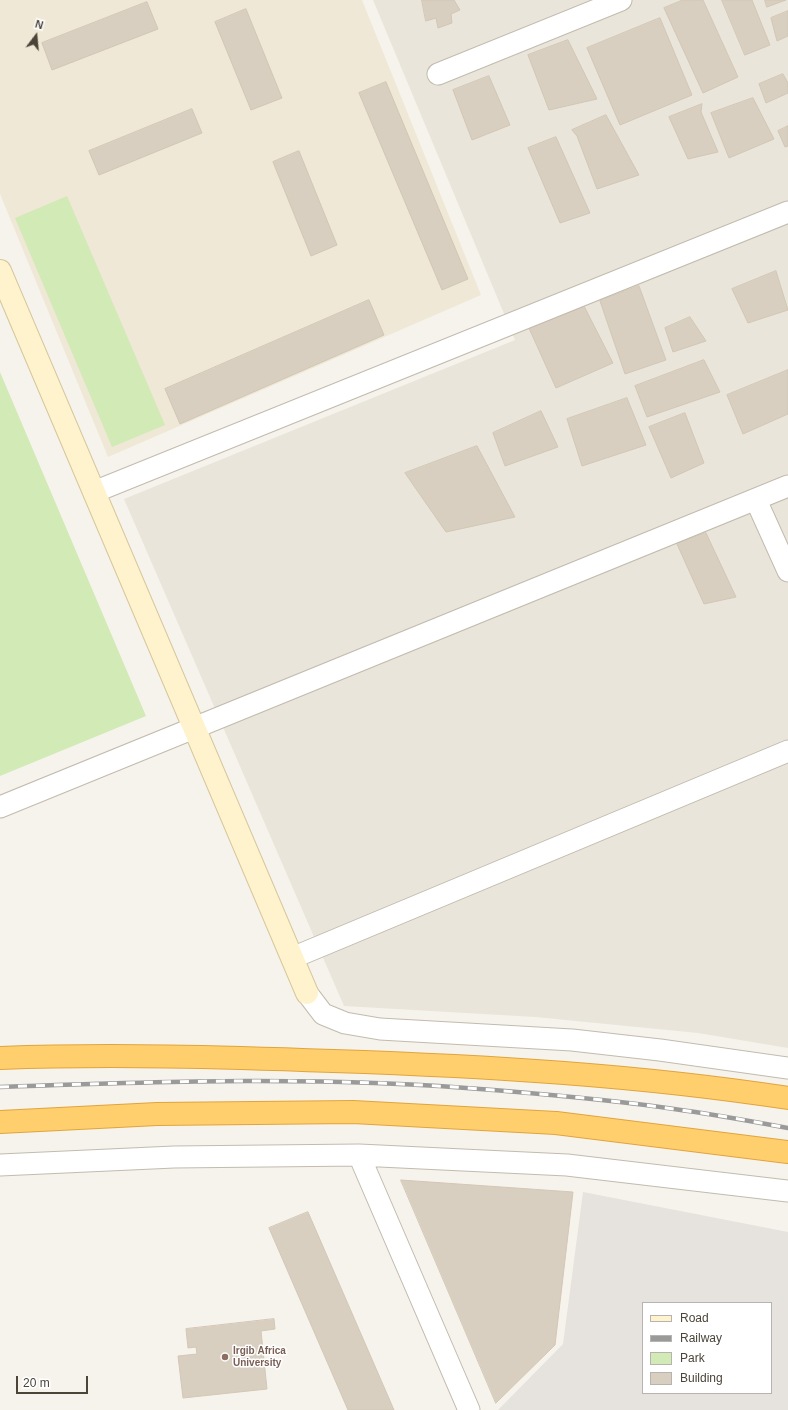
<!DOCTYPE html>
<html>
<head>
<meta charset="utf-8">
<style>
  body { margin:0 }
  #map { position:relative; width:788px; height:1410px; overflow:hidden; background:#f6f3ec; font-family:Helvetica,sans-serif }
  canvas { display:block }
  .legend { position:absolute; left:642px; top:1302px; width:130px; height:92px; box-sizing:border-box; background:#fff; border:1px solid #b7b4b0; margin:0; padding:5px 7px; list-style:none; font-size:12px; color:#4b4439 }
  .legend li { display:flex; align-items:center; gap:8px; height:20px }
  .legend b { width:20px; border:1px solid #b7b4b0 }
  .north { position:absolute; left:16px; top:16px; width:40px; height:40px; -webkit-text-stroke:3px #fff; paint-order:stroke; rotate:16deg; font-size:11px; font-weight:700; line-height:16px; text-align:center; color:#4b4439 }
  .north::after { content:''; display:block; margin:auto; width:14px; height:18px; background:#4b4439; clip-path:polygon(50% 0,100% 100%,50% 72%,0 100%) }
  .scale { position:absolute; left:16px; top:1376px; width:72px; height:18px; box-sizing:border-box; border:2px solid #4b4439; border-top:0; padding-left:5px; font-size:12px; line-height:14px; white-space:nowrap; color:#4b4439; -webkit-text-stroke:3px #fff; paint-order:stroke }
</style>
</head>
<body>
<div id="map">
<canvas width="788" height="1410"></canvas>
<ul class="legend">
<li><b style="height:5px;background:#fff3cd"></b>Road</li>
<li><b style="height:5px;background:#9a9a9a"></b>Railway</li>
<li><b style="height:11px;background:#d2eab5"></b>Park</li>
<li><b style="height:11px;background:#d8cfc1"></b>Building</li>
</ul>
<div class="north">N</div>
<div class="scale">20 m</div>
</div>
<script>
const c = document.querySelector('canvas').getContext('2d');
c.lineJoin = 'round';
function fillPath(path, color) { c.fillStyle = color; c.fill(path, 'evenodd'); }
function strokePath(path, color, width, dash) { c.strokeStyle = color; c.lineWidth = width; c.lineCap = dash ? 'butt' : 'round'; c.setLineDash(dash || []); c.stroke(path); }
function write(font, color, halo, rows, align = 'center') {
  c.font = font + ' Helvetica,sans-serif'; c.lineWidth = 3; c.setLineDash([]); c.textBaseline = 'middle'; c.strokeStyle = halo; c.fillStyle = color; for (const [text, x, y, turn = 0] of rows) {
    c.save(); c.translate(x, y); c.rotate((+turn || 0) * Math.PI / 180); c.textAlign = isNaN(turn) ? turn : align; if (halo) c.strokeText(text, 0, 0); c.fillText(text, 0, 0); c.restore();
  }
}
const residential = new Path2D(`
  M 373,0 L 788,0 L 788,1048 L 698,1033 L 535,1017 L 344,1006 L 124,499 L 515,340 Z`);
const industrial = new Path2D(`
  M 583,1192 L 788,1232 L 788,1410 L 498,1410 L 563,1344 ZM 643,1303 L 771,1303 L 771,1393 L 643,1393 Z`);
const education = new Path2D(`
  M 0,0 L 362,0 L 481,295 L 108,457 L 0,194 Z`);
const green = new Path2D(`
  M 67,196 L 165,425 L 112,447 L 15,218 Z
  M 0,372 L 146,716 L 0,776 Z`);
const building = new Path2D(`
  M 422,0 L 454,0 L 460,10 L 451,14 L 452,23 L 438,28 L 436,18 L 426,21 Z
  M 683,0 L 703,0 L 738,77 L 703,93 L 664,8 Z
  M 722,0 L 752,0 L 770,45 L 745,55 Z
  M 765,0 L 786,0 L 767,7 Z
  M 147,2 L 158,29 L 52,70 L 42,43 Z
  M 246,9 L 282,98 L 251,110 L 215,22 Z
  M 788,11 L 788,36 L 777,41 L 771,18 Z
  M 660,18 L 692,95 L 620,125 L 587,48 Z
  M 568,40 L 597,99 L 549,110 L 528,55 Z
  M 783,74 L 788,83 L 788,93 L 766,103 L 759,84 Z
  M 489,76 L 510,125 L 472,140 L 453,90 Z
  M 386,82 L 468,279 L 442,290 L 359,93 Z
  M 753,98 L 774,139 L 729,158 L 711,113 Z
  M 702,104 L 701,112 L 718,152 L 688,159 L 669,117 Z
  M 192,109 L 202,133 L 99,175 L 89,151 Z
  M 606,115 L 639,175 L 597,189 L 577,136 L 572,130 Z
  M 788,126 L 788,146 L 785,147 L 778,131 Z
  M 556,137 L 590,213 L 560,223 L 528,148 Z
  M 299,151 L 337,245 L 311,256 L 273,162 Z
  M 776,271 L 788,310 L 748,323 L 732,289 Z
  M 639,286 L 666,360 L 625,374 L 600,301 Z
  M 369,300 L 384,335 L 180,424 L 165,389 Z
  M 583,304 L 613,363 L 556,388 L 528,326 Z
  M 690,317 L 706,341 L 673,352 L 665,328 Z
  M 704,360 L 720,392 L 647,417 L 635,386 Z
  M 788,370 L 788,414 L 743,434 L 727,395 Z
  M 627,398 L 646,445 L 582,466 L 567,419 Z
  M 541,411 L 558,447 L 505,466 L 493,433 Z
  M 685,413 L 704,463 L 671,478 L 649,427 Z
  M 477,446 L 515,517 L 446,532 L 405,473 Z
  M 706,533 L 736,597 L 704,604 L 677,544 Z
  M 401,1180 L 573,1192 L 555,1345 L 496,1403 Z
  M 308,1212 L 394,1410 L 348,1410 L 269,1228 Z
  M 274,1319 L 275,1329 L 261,1331 L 267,1389 L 183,1398 L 178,1356 L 197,1354 L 196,1347 L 188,1348 L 186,1329 Z`);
const street = new Path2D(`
  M 438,74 L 621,0
  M 94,492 L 788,212
  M 756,500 L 788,571
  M 0,807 L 788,486
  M 292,958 L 788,751
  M 307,993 L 323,1014 L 345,1023 L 380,1029 L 572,1040 L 660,1050 L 788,1068
  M 359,1155 L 469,1410
  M 0,1165 L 174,1157 L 359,1155 L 567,1165 L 788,1191`);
const secondary = new Path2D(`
  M 0,271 L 307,993`);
const highway = new Path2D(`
  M 0,1058 C 111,1054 222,1057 333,1061 C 485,1066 637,1075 788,1098
  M 0,1122 L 157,1114 L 353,1112 L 556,1123 L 788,1152`);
const rail = new Path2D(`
  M 0,1087 C 164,1081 329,1076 493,1090 C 553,1095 614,1100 674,1109 C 712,1114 750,1121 788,1128`);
const markers = [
  [225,1357,4,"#8d6e63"]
];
const educationNames = [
  ["Irgib Africa",233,1351],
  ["University",233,1363]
];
fillPath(residential, '#eae5da');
fillPath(industrial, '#e6e2dd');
fillPath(education, '#efe8d6');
fillPath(green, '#d2eab5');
fillPath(building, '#d8cfc1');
strokePath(building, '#d3c7b4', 1);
strokePath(street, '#c2bbae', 23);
strokePath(secondary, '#d6c79b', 24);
strokePath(highway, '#e0a43c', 24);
strokePath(street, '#fff', 21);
strokePath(secondary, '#fff3cd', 22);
strokePath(highway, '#ffcf6e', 22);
strokePath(rail, '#9a9a9a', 4.5);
strokePath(rail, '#fff', 3, [9]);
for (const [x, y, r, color] of markers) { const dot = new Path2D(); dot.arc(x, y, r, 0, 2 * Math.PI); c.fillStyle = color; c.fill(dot); strokePath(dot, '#fff', 1.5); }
write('bold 10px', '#785e54', '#fff', educationNames, 'left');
</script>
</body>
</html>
